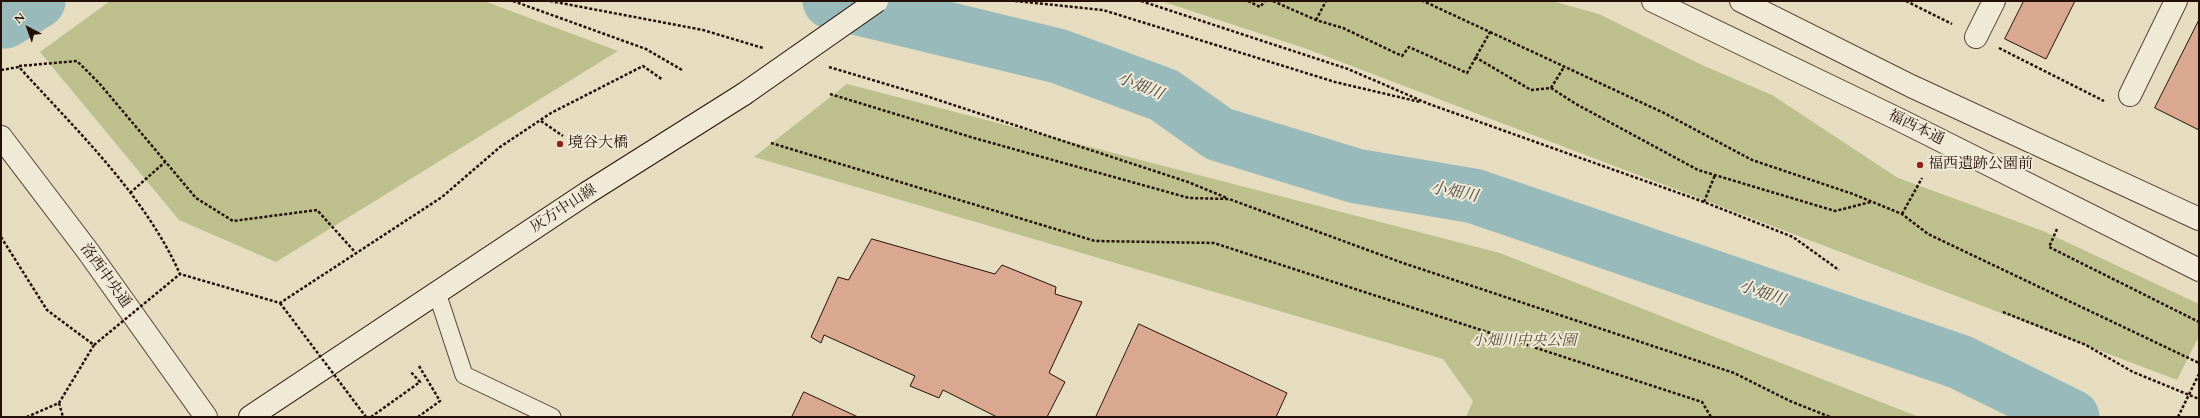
<!DOCTYPE html>
<html>
<head>
<meta charset="utf-8">
<style>
  body { margin:0 }
  #map { position:relative; width:2200px; height:418px; overflow:hidden; background:#e6ddc0; font-family:Cardo,serif }
  canvas { display:block }
  .frame { position:absolute; inset:0; border:2px solid #251007; pointer-events:none }
  .north { position:absolute; left:8px; top:8px; width:40px; height:40px; -webkit-text-stroke:3px #efe9d6; paint-order:stroke; rotate:319deg; font-size:11px; font-weight:700; line-height:16px; text-align:center; color:#251007 }
  .north::after { content:''; display:block; margin:auto; width:14px; height:18px; background:#251007; clip-path:polygon(50% 0,100% 100%,50% 72%,0 100%) }
</style>
</head>
<body>
<div id="map">
<canvas width="2200" height="418"></canvas>
<div class="frame"></div>
<div class="north">N</div>
</div>
<script>
const c = document.querySelector('canvas').getContext('2d');
c.lineJoin = 'round';
function fillPath(path, color) { c.fillStyle = color; c.fill(path, 'evenodd'); }
function strokePath(path, color, width, dash) { c.strokeStyle = color; c.lineWidth = width; c.lineCap = dash ? 'butt' : 'round'; c.setLineDash(dash || []); c.stroke(path); }
function write(font, color, halo, rows, align = 'center') {
  c.font = font + ' Cardo,"Noto Serif JP",serif'; c.lineWidth = 4; c.setLineDash([]); c.textBaseline = 'middle'; c.strokeStyle = halo; c.fillStyle = color; for (const [text, x, y, turn = 0] of rows) {
    c.save(); c.translate(x, y); c.rotate((+turn || 0) * Math.PI / 180); c.textAlign = isNaN(turn) ? turn : align; if (halo) c.strokeText(text, 0, 0); c.fillText(text, 0, 0); c.restore();
  }
}
const green = new Path2D(`
  M 110,1 L 484,1 L 618,51 L 276,262 L 179,220 L 40,52 Z
  M 1161,1 L 1552,1 L 1599,14 L 1702,65 L 1772,95 L 1898,178 L 2043,231 L 2199,304 L 2199,336 L 2177,380 L 1307,49 Z
  M 847,84 L 1500,253 L 1919,417 L 1466,417 L 1473,401 L 1443,359 L 754,157 Z`);
const river = new Path2D(`
  M 830,1 L 1058,56 L 1164,95 L 1219,134 L 1356,176 L 1474,196 L 1960,362 L 2072,417
  M 5,21 L 38,1`);
const building = new Path2D(`
  M 2024,1 L 2075,1 L 2046,59 L 2005,39 Z
  M 2199,20 L 2199,130 L 2155,108 Z
  M 872,239 L 995,274 L 1002,265 L 1056,287 L 1055,294 L 1082,302 L 1049,373 L 1065,382 L 1047,417 L 997,417 L 943,390 L 939,398 L 910,386 L 915,376 L 824,335 L 821,343 L 811,337 L 838,277 L 848,280 Z
  M 1139,324 L 1287,393 L 1276,417 L 1096,417 Z
  M 804,392 L 858,417 L 792,417 Z`);
const path = new Path2D(`
  M 513,1 L 646,49 L 682,70
  M 550,1 L 703,30 L 763,48
  M 1015,1 L 1103,10 L 1335,82 L 1420,102
  M 1141,1 L 1348,69 L 1429,104 L 1704,202 L 1793,237 L 1839,270
  M 1248,1 L 1260,7 L 1265,1
  M 1273,1 L 1316,20 L 1343,28 L 1402,56 L 1409,47 L 1467,73 L 1490,32 L 1423,1
  M 1906,1 L 1952,24
  M 1316,20 L 1326,1
  M 1490,32 L 1664,113 L 1752,160 L 1853,194 L 1902,214 L 1928,234 L 2199,363
  M 1999,48 L 2104,101
  M 1475,57 L 1531,90 L 1551,88 L 1576,104 L 1698,170 L 1835,211 L 1871,202
  M 19,66 L 77,61 L 99,83 L 196,198 L 233,221 L 317,210 L 355,252
  M 829,67 L 926,96 L 1188,182 L 1227,198
  M 1,70 L 19,67 C 77,131 144,194 180,274 L 280,303 L 442,197 L 500,147 L 551,113 L 643,66 L 663,80
  M 1551,88 L 1564,67
  M 830,94 L 974,138 L 1189,198 L 1229,199 L 1403,263 L 1734,373 L 1790,401 L 1830,417
  M 541,121 L 563,136
  M 771,143 L 1095,241 L 1214,243 L 1702,402 L 1711,417
  M 130,193 L 165,162
  M 1704,202 L 1715,175
  M 1902,214 L 1922,178
  M 2057,229 L 2049,247 L 2199,322
  M 1,237 L 47,310 L 94,345 L 59,403 L 27,417
  M 2003,312 L 2086,345 L 2133,372 L 2199,399
  M 59,403 L 63,417
  M 371,417 L 420,382 L 410,371
  M 418,417 L 440,401 L 419,366`);
const service = new Path2D(`
  M 437,293 L 464,375 L 552,417`);
const minor = new Path2D(`
  M 1976,37 L 1994,1
  M 2130,95 L 2176,1`);
const tertiary = new Path2D(`
  M 1653,1 L 1900,120 L 2199,270
  M 1741,1 L 1911,86 L 2199,219
  M 1,137 L 87,250 L 206,417`);
const secondary = new Path2D(`
  M 250,417 L 587,193 L 744,94`);
const pathBridge = new Path2D(`
  M 280,303 L 366,417
  M 94,345 L 180,274
  M 2178,417 L 2199,374`);
const secondaryBridge = new Path2D(`
  M 744,94 L 877,1`);
const markers = [
  [560,144,4,"#8f2418"],
  [1920,165,4,"#8f2418"]
];
const streetNames = [
  ["福西本通",1916,128,26],
  ["灰方中山線",564,209,-33],
  ["洛西中央通",105,276,54]
];
const poiNames = [
  ["境谷大橋",568,144],
  ["福西遺跡公園前",1928,165]
];
const parkNames = [
  ["小畑川中央公園",1524,342]
];
const waterNames = [
  ["小畑川",1140,87,22],
  ["小畑川",1454,193,11],
  ["小畑川",1762,294,19]
];
fillPath(green, '#bdbf8d');
strokePath(river, '#98baba', 55);
fillPath(building, '#daa890');
strokePath(building, '#251007', 1);
strokePath(service, '#554335', 19);
strokePath(minor, '#554335', 24);
strokePath(tertiary, '#554335', 24);
strokePath(secondary, '#251007', 24);
strokePath(path, '#251007', 2.5, [3, 2]);
strokePath(service, '#efe9d6', 17);
strokePath(minor, '#efe9d6', 22);
strokePath(tertiary, '#efe9d6', 22);
strokePath(secondary, '#efe9d6', 22);
strokePath(secondaryBridge, '#251007', 24, []);
strokePath(pathBridge, '#251007', 2.5, [3, 2]);
strokePath(secondaryBridge, '#efe9d6', 22);
for (const [x, y, r, color] of markers) { const dot = new Path2D(); dot.arc(x, y, r, 0, 2 * Math.PI); c.fillStyle = color; c.fill(dot); strokePath(dot, '#efe9d6', 1.5); }
write('15px', '#251007', '#efe9d6', streetNames);
write('15px', '#251007', '#efe9d6', poiNames, 'left');
write('italic 15px', '#5a4d36', '#efe9d6', parkNames);
write('italic 16px', '#4d4c46', '#efe9d6', waterNames);
</script>
</body>
</html>
